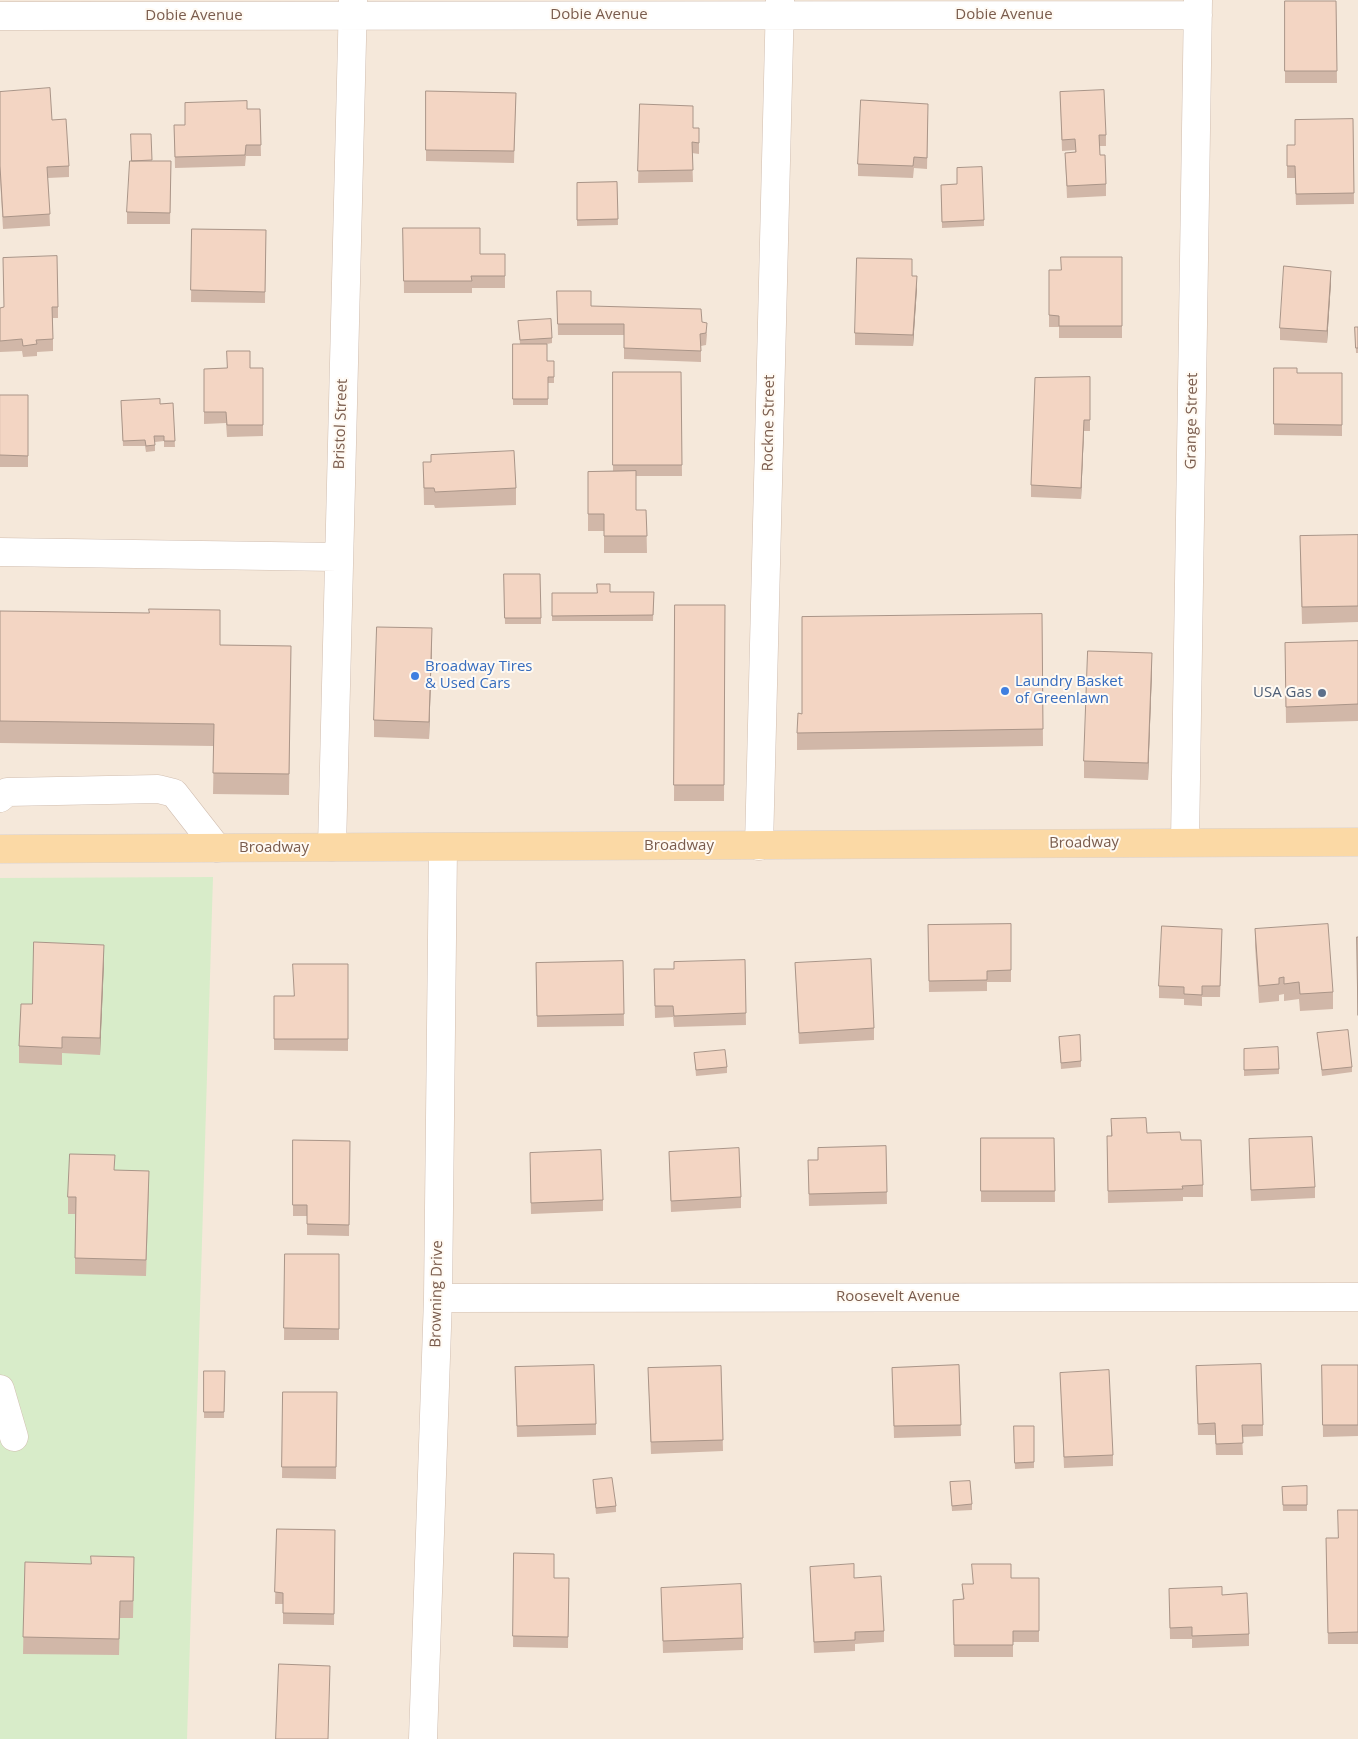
<!DOCTYPE html>
<html>
<head>
<meta charset="utf-8">
<style>
  body { margin:0 }
  canvas { display:block; background:#fdf6ec }
</style>
</head>
<body>
<canvas width="1358" height="1739"></canvas>
<script>
const c = document.querySelector('canvas').getContext('2d');
c.lineJoin = 'round';
function fillPath(path, color) { c.fillStyle = color; c.fill(path, 'evenodd'); }
function strokePath(path, color, width, dash) { c.strokeStyle = color; c.lineWidth = width; c.lineCap = dash ? 'butt' : 'round'; c.setLineDash(dash || []); c.stroke(path); }
function write(font, color, halo, rows, align = 'center') {
  c.font = font + ' "Open Sans",sans-serif'; c.lineWidth = 4; c.setLineDash([]); c.textBaseline = 'middle'; c.strokeStyle = halo; c.fillStyle = color; for (const [text, x, y, turn = 0] of rows) {
    c.save(); c.translate(x, y); c.rotate((+turn || 0) * Math.PI / 180); c.textAlign = isNaN(turn) ? turn : align; if (halo) c.strokeText(text, 0, 0); c.fillText(text, 0, 0); c.restore();
  }
}
const residential = new Path2D(`
  M 0,0 L 1358,0 L 1358,1739 L 0,1739 Z`);
const green = new Path2D(`
  M 213,877 L 187,1739 L 0,1739 L 0,878 Z`);
const minor = new Path2D(`
  M 0,16 L 1198,15
  M 0,552 L 337,557
  M 0,798 L 7,792 L 158,789 L 174,793 L 217,848
  M 1185,842 L 1198,0
  M 759,846 L 780,0
  M 332,847 L 353,0
  M 438,1298 L 1358,1297
  M 0,1389 L 14,1437
  M 423,1739 L 438,1298 L 443,848`);
const major = new Path2D(`
  M 0,849 L 1358,842`);
const wall = new Path2D(`
  M 1285,1 L 1336,1 L 1337,83 L 1285,83 Z
  M 426,91 L 516,93 L 514,163 L 426,161 Z
  M 0,92 L 52,120 L 69,166 L 69,177 L 48,178 L 50,226 L 3,229 L 0,178 Z
  M 1060,92 L 1106,135 L 1106,146 L 1099,146 L 1100,155 L 1106,184 L 1106,196 L 1067,198 L 1065,153 L 1075,152 L 1075,150 L 1062,151 Z
  M 640,104 L 693,128 L 699,139 L 699,154 L 692,153 L 693,182 L 638,183 Z
  M 247,109 L 260,109 L 261,156 L 246,156 L 245,166 L 175,168 L 174,125 L 185,125 Z
  M 928,115 L 927,169 L 914,168 L 913,178 L 858,176 L 858,164 Z
  M 1353,119 L 1354,204 L 1296,205 L 1295,178 L 1287,178 L 1287,157 L 1295,145 Z
  M 152,161 L 171,161 L 170,224 L 127,224 L 127,212 Z
  M 617,182 L 618,225 L 577,226 L 577,183 Z
  M 957,184 L 984,220 L 984,226 L 942,228 L 941,185 Z
  M 403,228 L 480,254 L 505,254 L 505,288 L 472,288 L 472,293 L 404,293 Z
  M 192,229 L 266,230 L 265,303 L 191,302 Z
  M 1122,257 L 1122,338 L 1059,338 L 1059,327 L 1049,327 L 1049,270 L 1061,270 Z
  M 1331,282 L 1327,343 L 1280,340 L 1280,328 Z
  M 917,288 L 913,346 L 855,345 L 855,333 Z
  M 557,291 L 591,306 L 702,322 L 707,334 L 706,345 L 701,346 L 701,362 L 624,359 L 624,335 L 558,335 Z
  M 58,307 L 58,318 L 53,318 L 53,351 L 37,352 L 37,356 L 23,357 L 22,351 L 0,352 L 0,308 Z
  M 518,321 L 552,338 L 552,343 L 547,344 L 547,361 L 554,361 L 554,383 L 548,383 L 548,405 L 513,405 L 513,344 L 520,344 Z
  M 1355,327 L 1358,327 L 1358,353 L 1356,353 Z
  M 263,368 L 263,436 L 227,437 L 226,423 L 204,424 L 204,369 Z
  M 1274,368 L 1297,373 L 1342,373 L 1342,436 L 1274,435 Z
  M 613,372 L 681,372 L 682,476 L 636,476 L 636,510 L 646,510 L 647,553 L 604,553 L 604,531 L 588,531 L 588,472 L 613,471 Z
  M 1090,377 L 1090,431 L 1084,431 L 1081,499 L 1031,497 L 1031,485 Z
  M 0,395 L 28,395 L 28,467 L 0,467 Z
  M 121,401 L 160,404 L 173,403 L 175,447 L 164,447 L 164,441 L 155,442 L 155,451 L 146,452 L 145,446 L 123,446 Z
  M 423,462 L 516,488 L 516,505 L 435,508 L 434,505 L 424,505 Z
  M 1358,535 L 1358,622 L 1302,624 L 1300,553 Z
  M 504,574 L 541,618 L 541,624 L 505,624 Z
  M 610,592 L 654,592 L 653,621 L 552,621 L 552,593 L 597,593 Z
  M 675,605 L 725,605 L 724,801 L 674,801 Z
  M 0,611 L 220,645 L 291,646 L 289,795 L 213,794 L 214,746 L 0,743 Z
  M 1042,614 L 1043,746 L 797,750 L 797,733 L 802,714 Z
  M 1358,641 L 1358,721 L 1286,723 L 1285,643 Z
  M 432,645 L 429,739 L 374,737 L 374,720 Z
  M 1152,670 L 1148,780 L 1084,778 L 1084,761 Z
  M 1011,924 L 1011,982 L 987,982 L 987,991 L 929,992 L 928,925 Z
  M 1255,929 L 1333,992 L 1333,1009 L 1300,1011 L 1299,999 L 1284,1001 L 1284,994 L 1279,995 L 1279,1001 L 1259,1003 L 1255,946 Z
  M 1222,941 L 1220,997 L 1202,997 L 1202,1006 L 1184,1005 L 1184,999 L 1159,998 L 1159,986 Z
  M 745,960 L 746,1025 L 674,1027 L 673,1017 L 655,1018 L 654,969 L 674,969 Z
  M 623,961 L 624,1026 L 537,1027 L 536,963 Z
  M 104,962 L 100,1055 L 62,1053 L 62,1065 L 19,1063 L 19,1046 L 32,1004 Z
  M 795,963 L 874,1028 L 874,1040 L 799,1044 Z
  M 348,964 L 348,1051 L 274,1050 L 274,996 L 293,996 Z
  M 1317,1033 L 1352,1067 L 1352,1072 L 1322,1076 Z
  M 1059,1037 L 1081,1061 L 1081,1067 L 1061,1069 Z
  M 1244,1049 L 1279,1069 L 1279,1074 L 1244,1076 Z
  M 694,1053 L 727,1067 L 727,1073 L 696,1076 Z
  M 1111,1119 L 1147,1133 L 1181,1140 L 1203,1185 L 1203,1197 L 1183,1197 L 1183,1201 L 1108,1203 L 1107,1148 L 1111,1136 Z
  M 981,1138 L 1054,1138 L 1055,1202 L 981,1202 Z
  M 293,1140 L 350,1141 L 349,1236 L 307,1235 L 307,1216 L 293,1216 Z
  M 886,1146 L 887,1204 L 809,1206 L 808,1160 L 818,1160 L 818,1148 Z
  M 1249,1150 L 1315,1187 L 1315,1198 L 1251,1201 Z
  M 669,1152 L 741,1197 L 741,1208 L 671,1212 Z
  M 530,1164 L 603,1200 L 603,1211 L 531,1214 Z
  M 115,1170 L 149,1188 L 146,1276 L 75,1274 L 75,1214 L 68,1214 L 68,1197 Z
  M 285,1254 L 339,1254 L 339,1340 L 284,1340 Z
  M 959,1365 L 961,1436 L 894,1438 L 892,1368 Z
  M 1322,1365 L 1358,1365 L 1358,1436 L 1323,1437 Z
  M 721,1366 L 723,1451 L 651,1454 L 648,1368 Z
  M 515,1367 L 596,1424 L 596,1435 L 517,1437 Z
  M 204,1371 L 225,1371 L 224,1418 L 204,1418 Z
  M 1060,1373 L 1113,1455 L 1113,1466 L 1064,1468 Z
  M 1196,1377 L 1263,1425 L 1263,1436 L 1242,1437 L 1243,1455 L 1216,1455 L 1215,1435 L 1198,1435 Z
  M 283,1392 L 337,1392 L 336,1479 L 282,1478 Z
  M 1014,1426 L 1034,1426 L 1034,1468 L 1015,1469 Z
  M 593,1480 L 616,1506 L 616,1512 L 596,1514 Z
  M 950,1482 L 972,1504 L 972,1510 L 952,1511 Z
  M 1282,1487 L 1307,1505 L 1307,1511 L 1283,1511 Z
  M 1358,1510 L 1358,1644 L 1328,1644 L 1326,1538 L 1338,1538 Z
  M 277,1529 L 335,1530 L 334,1625 L 283,1624 L 283,1604 L 275,1604 Z
  M 514,1553 L 554,1578 L 569,1578 L 568,1648 L 513,1647 Z
  M 25,1562 L 134,1574 L 133,1618 L 120,1618 L 119,1655 L 23,1654 Z
  M 810,1567 L 854,1578 L 884,1631 L 884,1642 L 855,1644 L 855,1651 L 814,1653 Z
  M 1011,1578 L 1039,1578 L 1039,1642 L 1013,1642 L 1013,1657 L 954,1657 L 953,1600 L 963,1599 L 962,1584 L 973,1584 Z
  M 661,1588 L 743,1638 L 743,1650 L 663,1653 Z
  M 1169,1589 L 1222,1595 L 1249,1634 L 1249,1646 L 1192,1648 L 1192,1639 L 1170,1639 Z`);
const shadedWall = new Path2D(`
  M 1331,271 L 1331,282 L 1327,343 L 1327,331 Z
  M 917,276 L 917,288 L 913,346 L 913,335 Z
  M 1084,420 L 1084,431 L 1081,499 L 1081,488 Z
  M 432,628 L 432,645 L 429,739 L 429,722 Z
  M 1152,653 L 1152,670 L 1148,780 L 1148,763 Z
  M 104,945 L 104,962 L 100,1055 L 100,1038 Z`);
const building = new Path2D(`
  M 1285,1 L 1336,1 L 1337,71 L 1285,71 Z
  M 50,88 L 52,120 L 66,119 L 69,166 L 47,167 L 50,214 L 3,217 L 0,166 L 0,92 Z
  M 1104,90 L 1106,135 L 1099,135 L 1100,155 L 1105,155 L 1106,184 L 1067,186 L 1065,153 L 1076,152 L 1075,139 L 1062,140 L 1060,92 Z
  M 426,91 L 516,93 L 514,151 L 426,150 Z
  M 861,100 L 928,104 L 927,158 L 914,157 L 913,166 L 858,164 Z
  M 247,101 L 247,109 L 260,109 L 261,145 L 246,145 L 245,155 L 175,157 L 174,125 L 185,125 L 185,103 Z
  M 640,104 L 693,106 L 693,128 L 699,128 L 699,143 L 692,142 L 693,170 L 638,171 Z
  M 1353,119 L 1354,193 L 1296,194 L 1295,166 L 1287,166 L 1287,145 L 1295,145 L 1295,120 Z
  M 131,134 L 151,134 L 152,160 L 132,161 Z
  M 130,161 L 171,161 L 170,213 L 127,212 Z
  M 982,167 L 984,220 L 942,222 L 941,185 L 957,184 L 957,168 Z
  M 617,182 L 618,219 L 577,220 L 577,183 Z
  M 403,228 L 480,228 L 480,254 L 505,254 L 505,276 L 471,276 L 472,281 L 404,281 Z
  M 192,229 L 266,230 L 265,292 L 191,290 Z
  M 57,256 L 58,307 L 52,307 L 53,339 L 36,340 L 37,344 L 23,346 L 22,339 L 0,341 L 0,308 L 4,307 L 3,258 Z
  M 1061,257 L 1122,257 L 1122,326 L 1059,326 L 1059,316 L 1049,315 L 1049,270 L 1061,270 Z
  M 857,258 L 912,259 L 912,276 L 917,276 L 913,335 L 855,333 Z
  M 1284,266 L 1331,271 L 1327,331 L 1280,328 Z
  M 557,291 L 591,291 L 591,306 L 701,309 L 702,322 L 707,323 L 706,333 L 700,334 L 701,351 L 624,348 L 624,324 L 558,324 Z
  M 551,319 L 552,338 L 520,340 L 518,321 Z
  M 1355,327 L 1358,327 L 1358,348 L 1356,348 Z
  M 513,344 L 547,344 L 547,361 L 554,361 L 554,377 L 548,377 L 548,399 L 513,399 Z
  M 227,351 L 250,351 L 250,368 L 263,368 L 263,425 L 227,425 L 226,412 L 204,412 L 204,369 L 227,368 Z
  M 1274,368 L 1297,368 L 1297,373 L 1342,373 L 1342,425 L 1274,424 Z
  M 613,372 L 681,372 L 682,465 L 613,465 Z
  M 1090,377 L 1090,420 L 1084,420 L 1081,488 L 1031,485 L 1035,378 Z
  M 0,395 L 28,395 L 28,456 L 0,455 Z
  M 160,399 L 160,404 L 173,403 L 175,441 L 164,441 L 164,436 L 154,436 L 155,445 L 146,446 L 145,440 L 123,441 L 121,401 Z
  M 514,451 L 516,488 L 435,492 L 434,488 L 424,488 L 423,462 L 431,462 L 431,455 Z
  M 636,471 L 636,510 L 646,510 L 647,536 L 604,536 L 604,514 L 588,514 L 588,472 Z
  M 1358,535 L 1358,606 L 1302,607 L 1300,536 Z
  M 504,574 L 540,574 L 541,618 L 505,618 Z
  M 597,584 L 610,584 L 610,592 L 654,592 L 653,615 L 552,616 L 552,593 L 597,593 Z
  M 675,605 L 725,605 L 724,785 L 674,785 Z
  M 149,609 L 220,610 L 220,645 L 291,646 L 289,774 L 213,773 L 214,724 L 0,721 L 0,611 L 149,613 Z
  M 1042,614 L 1043,729 L 797,733 L 798,713 L 802,714 L 802,617 Z
  M 377,627 L 432,628 L 429,722 L 374,720 Z
  M 1358,641 L 1358,704 L 1286,707 L 1285,643 Z
  M 1088,651 L 1152,653 L 1148,763 L 1084,761 Z
  M 1011,924 L 1011,970 L 987,971 L 987,980 L 929,981 L 928,925 Z
  M 1328,924 L 1333,992 L 1300,994 L 1299,982 L 1284,984 L 1284,977 L 1279,978 L 1279,984 L 1259,986 L 1255,929 Z
  M 1162,926 L 1222,929 L 1220,986 L 1202,986 L 1202,995 L 1184,994 L 1184,987 L 1159,986 Z
  M 1357,937 L 1358,937 L 1358,1015 Z
  M 34,942 L 104,945 L 100,1038 L 62,1037 L 62,1048 L 19,1046 L 21,1004 L 32,1004 Z
  M 871,959 L 874,1028 L 799,1033 L 795,963 Z
  M 745,960 L 746,1013 L 674,1016 L 673,1006 L 655,1006 L 654,969 L 674,969 L 674,962 Z
  M 623,961 L 624,1014 L 537,1016 L 536,963 Z
  M 293,964 L 348,964 L 348,1039 L 274,1039 L 274,996 L 294,996 Z
  M 1348,1030 L 1352,1067 L 1322,1070 L 1317,1033 Z
  M 1080,1035 L 1081,1061 L 1061,1063 L 1059,1037 Z
  M 1278,1047 L 1279,1069 L 1244,1070 L 1244,1049 Z
  M 725,1050 L 727,1067 L 696,1070 L 694,1053 Z
  M 1146,1118 L 1147,1133 L 1180,1132 L 1181,1140 L 1201,1140 L 1203,1185 L 1182,1186 L 1183,1189 L 1108,1191 L 1107,1136 L 1112,1136 L 1111,1119 Z
  M 1312,1137 L 1315,1187 L 1251,1190 L 1249,1139 Z
  M 981,1138 L 1054,1138 L 1055,1191 L 981,1191 Z
  M 293,1140 L 350,1141 L 349,1225 L 307,1224 L 307,1205 L 293,1205 Z
  M 886,1146 L 887,1192 L 809,1194 L 808,1160 L 818,1160 L 818,1148 Z
  M 739,1148 L 741,1197 L 671,1201 L 669,1152 Z
  M 601,1150 L 603,1200 L 531,1203 L 530,1153 Z
  M 70,1154 L 115,1155 L 114,1170 L 149,1171 L 146,1260 L 75,1258 L 76,1197 L 68,1197 Z
  M 285,1254 L 339,1254 L 339,1329 L 284,1328 Z
  M 1261,1364 L 1263,1425 L 1242,1425 L 1243,1443 L 1216,1444 L 1215,1423 L 1198,1424 L 1196,1366 Z
  M 594,1365 L 596,1424 L 517,1426 L 515,1367 Z
  M 959,1365 L 961,1425 L 894,1426 L 892,1368 Z
  M 1322,1365 L 1358,1365 L 1358,1425 L 1323,1425 Z
  M 721,1366 L 723,1440 L 651,1442 L 648,1368 Z
  M 1109,1370 L 1113,1455 L 1064,1457 L 1060,1373 Z
  M 204,1371 L 225,1371 L 224,1412 L 204,1412 Z
  M 283,1392 L 337,1392 L 336,1467 L 282,1467 Z
  M 1014,1426 L 1034,1426 L 1034,1462 L 1015,1463 Z
  M 612,1478 L 616,1506 L 596,1508 L 593,1480 Z
  M 970,1481 L 972,1504 L 952,1506 L 950,1482 Z
  M 1307,1486 L 1307,1505 L 1283,1505 L 1282,1487 Z
  M 1338,1510 L 1358,1510 L 1358,1632 L 1328,1633 L 1326,1538 L 1338,1538 Z
  M 277,1529 L 335,1530 L 334,1614 L 283,1613 L 283,1593 L 275,1592 Z
  M 514,1553 L 554,1554 L 554,1578 L 569,1578 L 568,1637 L 513,1636 Z
  M 91,1556 L 134,1557 L 133,1601 L 120,1601 L 119,1639 L 23,1637 L 25,1562 L 91,1564 Z
  M 854,1564 L 854,1578 L 881,1576 L 884,1631 L 855,1632 L 855,1640 L 814,1642 L 810,1567 Z
  M 972,1564 L 1011,1564 L 1011,1578 L 1039,1578 L 1039,1631 L 1013,1631 L 1013,1645 L 954,1645 L 953,1600 L 964,1599 L 962,1584 L 973,1584 Z
  M 741,1584 L 743,1638 L 663,1641 L 661,1588 Z
  M 1222,1587 L 1222,1595 L 1247,1593 L 1249,1634 L 1192,1636 L 1192,1627 L 1170,1628 L 1169,1589 Z
  M 279,1664 L 330,1666 L 328,1739 L 276,1739 Z`);
const markers = [
  [415,676,5,"#3f7fe0"],
  [1005,691,5,"#3f7fe0"],
  [1322,693,5,"#5c6f8a"]
];
const streetNames = [
  ["Dobie Avenue",599,15],
  ["Dobie Avenue",1004,15],
  ["Dobie Avenue",194,16],
  ["Grange Street",1192,421,-89],
  ["Rockne Street",769,423,-89],
  ["Bristol Street",341,424,-88],
  ["Broadway",1084,843,-1],
  ["Broadway",679,846],
  ["Broadway",274,848],
  ["Browning Drive",437,1294,-89],
  ["Roosevelt Avenue",898,1297]
];
const shopNames = [
  ["Broadway Tires",425,667],
  ["& Used Cars",425,684],
  ["Laundry Basket",1015,682],
  ["of Greenlawn",1015,699]
];
const serviceNames = [
  ["USA Gas",1312,693]
];
fillPath(residential, '#f5e8da');
fillPath(green, '#d8ecc9');
strokePath(minor, '#d1beb0', 29);
strokePath(major, '#dad1cd', 29);
strokePath(minor, '#fff', 28);
strokePath(major, '#fbd9a5', 28);
fillPath(wall, '#d1b7a8');
fillPath(shadedWall, '#aa9588');
fillPath(building, '#f3d5c3');
strokePath(building, '#aa9588', 1);
for (const [x, y, r, color] of markers) { const dot = new Path2D(); dot.arc(x, y, r, 0, 2 * Math.PI); c.fillStyle = color; c.fill(dot); strokePath(dot, '#fffaf3', 2); }
write('15px', '#7a5c4d', '#fffaf3', streetNames);
write('15px', '#366cbe', '#fffaf3', shopNames, 'left');
write('15px', '#4e5e75', '#fffaf3', serviceNames, 'right');
</script>
</body>
</html>
